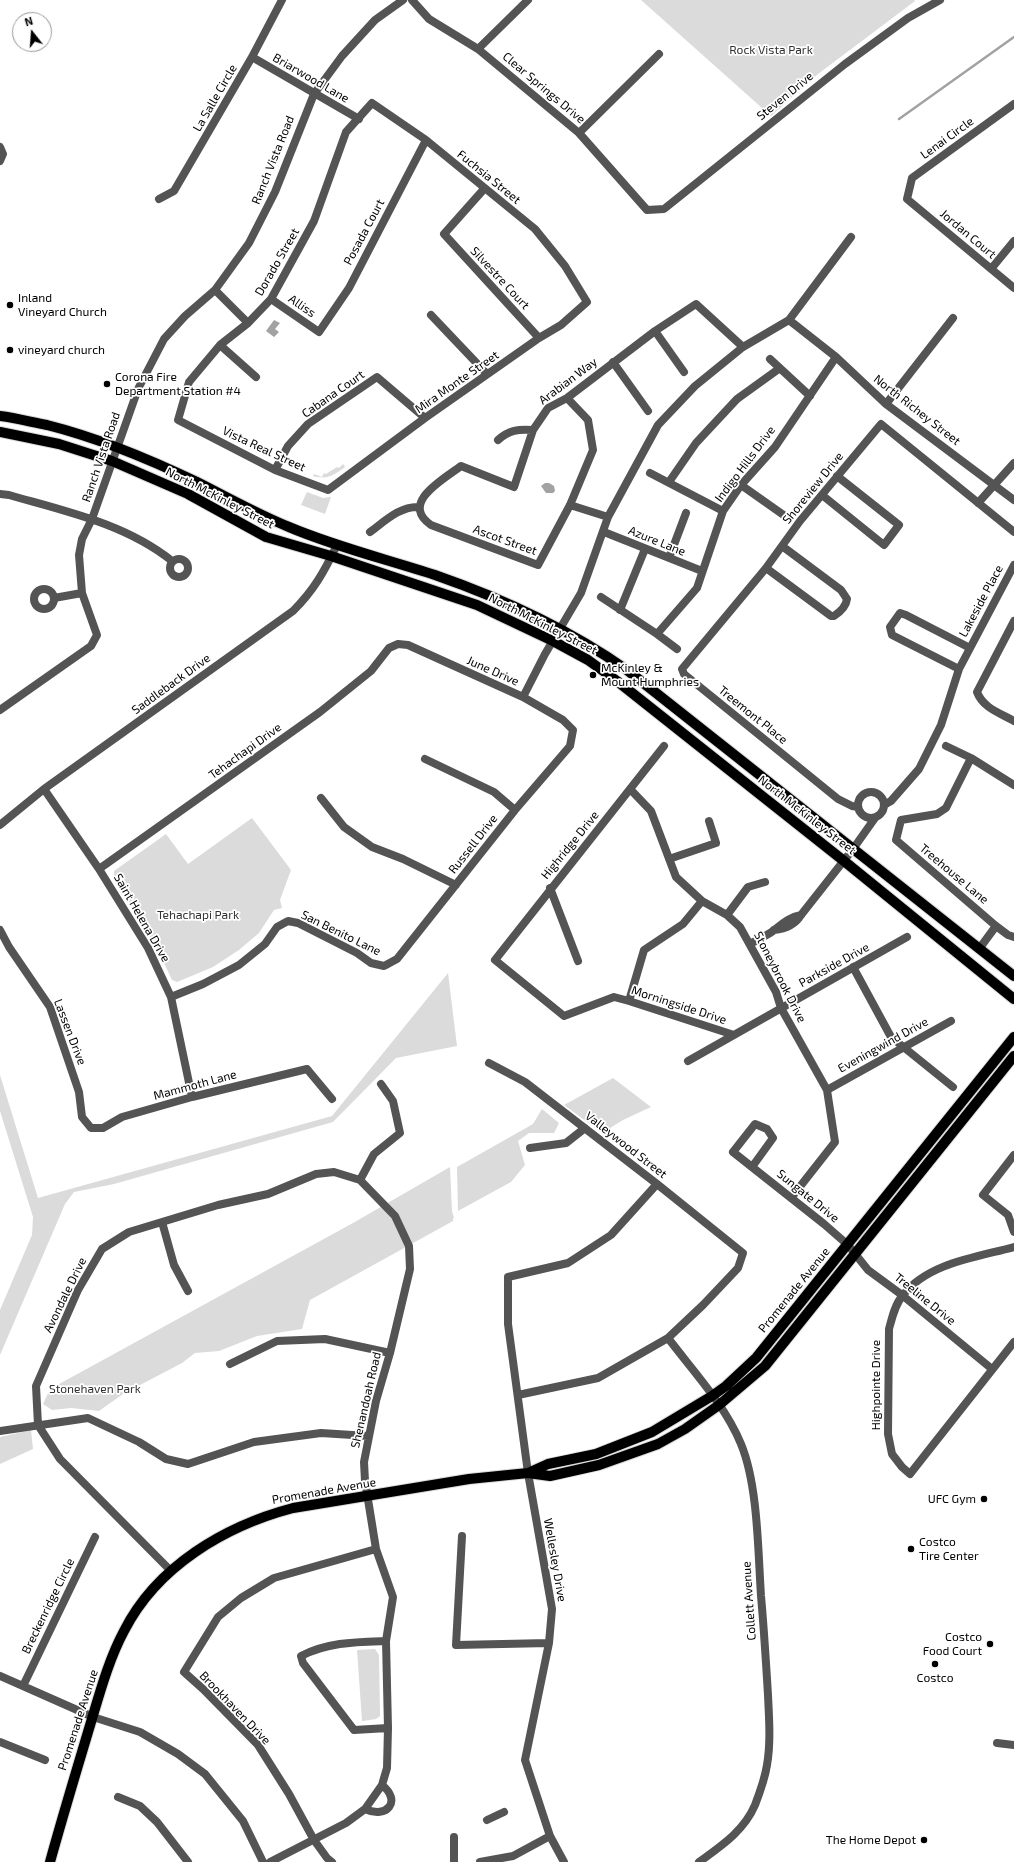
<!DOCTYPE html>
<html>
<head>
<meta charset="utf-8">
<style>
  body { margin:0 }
  #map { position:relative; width:1014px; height:1862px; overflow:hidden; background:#fff; font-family:"Exo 2",sans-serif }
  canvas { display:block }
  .north { position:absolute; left:12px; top:12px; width:40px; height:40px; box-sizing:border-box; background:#fff; border:1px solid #999; border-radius:50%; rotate:343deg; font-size:11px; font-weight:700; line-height:16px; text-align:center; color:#000 }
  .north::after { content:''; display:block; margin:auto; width:14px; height:18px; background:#000; clip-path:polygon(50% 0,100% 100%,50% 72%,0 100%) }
</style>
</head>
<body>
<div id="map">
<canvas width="1014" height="1862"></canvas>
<div class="north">N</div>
</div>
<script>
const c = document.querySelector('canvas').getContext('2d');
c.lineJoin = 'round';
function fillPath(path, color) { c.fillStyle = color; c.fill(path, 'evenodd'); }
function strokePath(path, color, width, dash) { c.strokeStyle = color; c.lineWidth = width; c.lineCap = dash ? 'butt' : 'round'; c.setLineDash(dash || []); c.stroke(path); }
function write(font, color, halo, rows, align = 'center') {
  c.font = font + ' "Exo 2",sans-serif'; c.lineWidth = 3.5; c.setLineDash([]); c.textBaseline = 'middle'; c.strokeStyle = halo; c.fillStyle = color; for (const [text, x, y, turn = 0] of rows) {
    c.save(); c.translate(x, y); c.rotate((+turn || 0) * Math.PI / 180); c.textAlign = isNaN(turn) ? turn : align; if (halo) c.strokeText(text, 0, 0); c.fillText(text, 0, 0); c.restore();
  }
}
const green = new Path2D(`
  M 641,0 L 914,0 L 915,1 L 818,74 L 771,116 Z
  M 343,464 L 345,467 C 334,475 327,480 313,476 L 314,474 L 322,477 L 324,473 L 326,474 L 337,467 L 339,468 Z
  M 307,492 L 323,498 L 331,497 L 325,514 L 301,505 Z
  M 252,818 L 291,870 L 280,900 L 282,908 L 274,910 L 259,933 L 239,950 L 213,967 L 177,982 L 172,980 L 157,948 L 114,877 L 114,871 L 166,834 L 188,864 Z
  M 448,973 L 457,1046 L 396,1058 L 333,1122 L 114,1184 L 74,1192 L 65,1204 L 0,1355 L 0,1310 L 32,1235 L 33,1217 L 0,1111 L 0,1075 L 38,1198 L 332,1116 Z
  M 613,1078 L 651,1107 L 623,1120 L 602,1133 L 564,1105 Z
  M 542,1109 L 559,1123 L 554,1133 L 529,1133 L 518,1141 L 525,1165 L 511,1182 L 458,1211 L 457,1167 L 533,1124 Z
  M 450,1167 L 452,1211 L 454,1218 L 453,1218 L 453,1221 L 310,1300 L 302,1329 L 257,1336 L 219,1351 L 195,1353 L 182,1363 L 123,1394 L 99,1411 L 71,1408 L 52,1410 L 43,1404 L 50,1389 L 353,1223 Z
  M 31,1430 L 33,1449 L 0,1464 L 0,1437 Z
  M 375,1649 L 379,1655 L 380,1716 L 376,1719 L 363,1721 L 362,1721 L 357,1650 Z`);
const water = new Path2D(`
  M 274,320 L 280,323 L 275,329 L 279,332 L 274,337 L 266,331 Z
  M 545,483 L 549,483 L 554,486 L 555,491 L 553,493 L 546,493 L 541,486 Z`);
const stream = new Path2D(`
  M 899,119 L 1014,37`);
const minor = new Path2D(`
  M 412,0 L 429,19 L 478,49 L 579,133 L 647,210 L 664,209 L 845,64 L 908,18 L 940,0
  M 478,49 L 528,0
  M 252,57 L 359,119
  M 372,103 L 426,140 L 535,229 L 565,266 L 587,302 L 561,325 L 539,338 L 425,418 L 328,490 L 275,470 L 178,420 L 189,382 L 220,345 L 248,323 L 271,299 L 314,221 L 346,132 Z
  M 1014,104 L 912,178 L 907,199 L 1014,288
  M 579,133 L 659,54
  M 0,147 L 3,154 L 0,161
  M 484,189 L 444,234 L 539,338
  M 159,199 L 174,191 L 252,57 L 282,0
  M 991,269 L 1014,241
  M 215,290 L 248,323
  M 271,299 L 319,332 L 349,288 L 426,140
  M 431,315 L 487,374
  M 789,320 L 836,357 L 886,404 L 1014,500
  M 655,331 L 684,372
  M 220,345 L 256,377
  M 770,359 L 810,396
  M 613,362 L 648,411
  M 567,398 L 588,420 L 593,450 L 570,505 L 538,565 L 431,525 C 399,503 444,479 461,466 L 514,487 L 533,430 L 548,408 L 567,398 L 655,331 L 696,304 L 743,347
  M 886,404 L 953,318
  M 498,440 C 509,430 518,429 533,430
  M 275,470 L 288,446 L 308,424 L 377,377 L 425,418
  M 650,473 L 723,511
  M 669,482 L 696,443 L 737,399 L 780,368
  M 741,485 L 785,516
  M 0,494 L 9,495 C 65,511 126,524 172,561
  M 822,495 L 884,545 L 899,525 L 837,476
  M 978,503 L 1014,463
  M 570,505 L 608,517
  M 370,532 C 385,521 400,506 419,507
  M 604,532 L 702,571
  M 669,558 L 686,513
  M170 568a9 9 0 1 1 18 0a9 9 0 1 1-18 0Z
  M 766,568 L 831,616 L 834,616 C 840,612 846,607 847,599 L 841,590 L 782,546
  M34 599a10 10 0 1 1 20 0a10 10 0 1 1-20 0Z
  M 601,597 L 657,634 L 697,588 L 723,511 L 741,485 L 775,447 L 836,357
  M 54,598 L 82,593
  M 620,610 L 645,549
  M 1014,621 L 977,692 C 983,708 1000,713 1014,721
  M 657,634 L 677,649
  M 959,669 L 892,635 L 890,627 L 900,613 L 906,615 L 970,648
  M 523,697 L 545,654 L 581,593 L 608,517 L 658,425 L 695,386 L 743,347 L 789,320 L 851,237
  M 0,710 L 91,646 L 97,635 L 82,593 L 79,555 L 82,539 L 92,519 L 138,389 L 164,339 L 185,316 L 215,290 L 249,243 L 275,192 L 314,94 L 342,56 L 375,20 L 403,0
  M 664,746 L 495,960 L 564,1016 L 614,997 L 629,1001 L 734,1035
  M 946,746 L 971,758 L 1014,785
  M 971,758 L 946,808 L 937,814 L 901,820 L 896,840 L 996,926 L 1008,935 L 1014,937
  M 425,759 L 494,792 L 515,810
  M 44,789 L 99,869 L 148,948 L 171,997 L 192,1097
  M 630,789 L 651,811 L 676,877 L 702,901 L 727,915 L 740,927 L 776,992 L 781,1008 L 827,1090 L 835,1142 L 791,1198
  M858 805a13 13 0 1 1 26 0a13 13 0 1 1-26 0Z
  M 321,798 L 344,827 L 372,847 L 403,859 L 456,885
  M 884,805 L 891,801 L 919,769 L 941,725 L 959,669 L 1014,565
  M 858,807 L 852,806 L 838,799 L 684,674 L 682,669 L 766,568 L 800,521 L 881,424 L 1014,532
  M 0,825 L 44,789 L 293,611 C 314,590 324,572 337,545
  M 669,859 L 716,843 L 709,821
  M 99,869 L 320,712 L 371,671 L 389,648 L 398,644 L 408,645 L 523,697 L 563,720 L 573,730 L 570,746 L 515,810 L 397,959 L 384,966 L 371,963 L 357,953 L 298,923 L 288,921 L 277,927 L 265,944 L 239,965 L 203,984 L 171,997
  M 550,888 L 578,961
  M 727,915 L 748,887 L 765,882
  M 0,930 L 9,947 L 50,1007 L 79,1092 L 82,1117 L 91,1128 L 103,1128 L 122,1117 L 192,1097 L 307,1069 L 332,1099
  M 774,930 C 785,929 795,925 801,915 L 853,849 L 875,818
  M 750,944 C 757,940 766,936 773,931 C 782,924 789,917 801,915
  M 979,949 L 996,926
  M 853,967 L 891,1037 L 953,1087
  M 629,1001 L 644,950 L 683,924 L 702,901
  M 688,1061 L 907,937
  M 489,1063 L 525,1082 L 657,1184 L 743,1253 L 738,1268 L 703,1305 L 668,1338 L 598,1378 L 518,1395
  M 827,1090 L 951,1021
  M 530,1148 L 566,1143 L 585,1128
  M 1014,1155 L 983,1195 L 1008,1215 L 1014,1232
  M 752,1167 L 773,1138 L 767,1129 L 755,1124 L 733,1152 L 824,1224 L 848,1245 L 868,1270 L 902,1295 L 992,1369
  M 360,1180 L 374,1154 L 400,1133 L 393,1101 L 381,1084
  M 162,1222 L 174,1265 L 188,1291
  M 1014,1247 C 977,1257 928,1263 903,1295 C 895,1304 892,1318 889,1329 L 888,1434 L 892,1454 L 902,1467 L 910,1474 L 1014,1342
  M 668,1338 C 693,1371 725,1405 741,1444 C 758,1485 758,1551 761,1596 C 764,1629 766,1662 768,1695 C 769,1718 771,1742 767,1765 C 765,1778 760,1792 755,1805 C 744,1831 721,1846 699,1862
  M 230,1364 L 277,1341 L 325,1339 L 390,1353
  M 0,1431 L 88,1418 L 139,1442 L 166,1459 L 188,1464 L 254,1442 L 321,1433 L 368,1436
  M 462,1536 L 456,1645 L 549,1643
  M 171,1571 L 60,1459 L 38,1425 L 36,1386 L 78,1290 L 102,1249 L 129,1232 L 218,1205 L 268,1194 L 316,1174 L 334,1172 L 360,1180
  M 386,1641 C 356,1642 328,1642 301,1656 L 303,1663 L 354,1730 L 388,1728
  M 0,1676 L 93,1717 L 140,1732 L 178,1754 L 205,1774 L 243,1821 L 263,1862
  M 23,1686 L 95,1537
  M 0,1742 L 45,1760
  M 997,1743 L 1014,1745
  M 118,1797 L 140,1806 L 157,1822 L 188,1862
  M 365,1809 C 387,1819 402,1801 382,1785
  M 487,1820 L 504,1812
  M 454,1837 L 454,1862
  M 270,1862 L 346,1823 L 365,1809 L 382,1785 L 387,1768 L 388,1728 L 386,1641 L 393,1597 L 376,1549 L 365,1481 L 364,1462 L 376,1401 L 390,1353 L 410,1269 L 409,1246 L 395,1216 L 360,1180
  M 332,1862 L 327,1858 L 314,1840 L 289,1794 L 258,1745 L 203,1689 L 184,1672 L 218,1617 L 241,1598 L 274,1578 L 376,1549
  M 480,1862 L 513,1856 L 550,1836
  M 564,1862 L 550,1836 L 525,1760 L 549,1643 L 552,1609 L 528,1473 L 508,1324 L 508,1277 L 568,1263 L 611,1235 L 657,1184`);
const major = new Path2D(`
  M 0,416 C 16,418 31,422 47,425 C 99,438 149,459 197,482 C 227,497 257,514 289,527 C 336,547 386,559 435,575 C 504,599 567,628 627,670 L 1014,976
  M 0,432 L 59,444 L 112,461 L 188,494 L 266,537 L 331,556 L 477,605 L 553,641 L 588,660 L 617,681 L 844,861 L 1014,999
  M 528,1473 L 548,1464 L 596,1454 L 652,1432 L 712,1396 L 726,1386 L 756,1358 L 1014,1037
  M 50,1862 C 63,1815 77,1769 91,1722 C 100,1692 109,1659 124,1631 C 157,1566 225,1526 293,1508 L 469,1479 L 528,1473 L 550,1476 L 599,1465 L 658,1444 L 685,1429 L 719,1405 L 765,1366 L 1014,1056`);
const markers = [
  [10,305,4,"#000"],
  [10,350,4,"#000"],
  [107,384,4,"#000"],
  [593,675,4,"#000"],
  [984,1499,4,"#000"],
  [911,1549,4,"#000"],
  [990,1644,4,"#000"],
  [935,1664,4,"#000"],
  [924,1840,4,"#000"]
];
const parkNames = [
  ["Rock Vista Park",771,50],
  ["Tehachapi Park",198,915],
  ["Stonehaven Park",95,1389]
];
const streetNames = [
  ["Briarwood Lane",311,78,30],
  ["Clear Springs Drive",544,88,40],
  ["Steven Drive",785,96,-39],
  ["La Salle Circle",215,98,-60],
  ["Lenai Circle",947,138,-36],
  ["Ranch Vista Road",273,160,-68],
  ["Fuchsia Street",489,177,39],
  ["Posada Court",364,232,-62],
  ["Jordan Court",968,234,40],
  ["Dorado Street",277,262,-60],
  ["Silvestre Court",500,278,47],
  ["Alliss",302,306,35],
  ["Arabian Way",568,381,-37],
  ["Mira Monte Street",457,382,-35],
  ["Cabana Court",333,394,-35],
  ["North Richey Street",917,410,38],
  ["Vista Real Street",264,449,25],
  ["Ranch Vista Road",101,457,-71],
  ["Indigo Hills Drive",745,464,-53],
  ["Shoreview Drive",813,488,-51],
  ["North McKinley Street",220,498,27],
  ["Ascot Street",505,540,20],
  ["Azure Lane",657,541,22],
  ["Lakeside Place",981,601,-62],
  ["North McKinley Street",543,624,27],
  ["June Drive",493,671,24],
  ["Saddleback Drive",171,684,-36],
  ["Treemont Place",753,715,39],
  ["Tehachapi Drive",245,751,-36],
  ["North McKinley Street",807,815,38],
  ["Russell Drive",473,844,-52],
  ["Highridge Drive",570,845,-51],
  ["Treehouse Lane",954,874,40],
  ["Saint Helena Drive",142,918,60],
  ["San Benito Lane",341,933,26],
  ["Parkside Drive",834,965,-29],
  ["Stoneybrook Drive",780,977,63],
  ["Morningside Drive",679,1005,18],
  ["Lassen Drive",70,1032,69],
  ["Eveningwind Drive",883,1045,-29],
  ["Mammoth Lane",195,1085,-15],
  ["Valleywood Street",626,1145,38],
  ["Sungate Drive",808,1196,39],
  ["Promenade Avenue",794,1290,-51],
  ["Avondale Drive",65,1295,-64],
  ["Treeline Drive",925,1299,39],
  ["Highpointe Drive",876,1385,-90],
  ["Shenandoah Road",366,1400,-77],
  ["Promenade Avenue",324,1491,-10],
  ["Wellesley Drive",555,1560,80],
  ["Collett Avenue",749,1601,-94],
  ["Breckenridge Circle",48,1606,-64],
  ["Brookhaven Drive",235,1708,46],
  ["Promenade Avenue",78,1720,-72]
];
const poiNames = [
  ["Inland",18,298],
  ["Vineyard Church",18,312],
  ["vineyard church",18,350],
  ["Corona Fire",115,377],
  ["Department Station #4",115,391],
  ["McKinley &",601,668],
  ["Mount Humphries",601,682],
  ["UFC Gym",976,1499,"right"],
  ["Costco",919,1542],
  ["Tire Center",919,1556],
  ["Costco",982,1637,"right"],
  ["Food Court",982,1651,"right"],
  ["Costco",935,1678,"center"],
  ["The Home Depot",916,1840,"right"]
];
fillPath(green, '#dbdbdb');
fillPath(water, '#a2a2a2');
strokePath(stream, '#a2a2a2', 2.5);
strokePath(major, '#dbdbdb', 12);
strokePath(minor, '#545454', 8);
strokePath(major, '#000', 10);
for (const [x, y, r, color] of markers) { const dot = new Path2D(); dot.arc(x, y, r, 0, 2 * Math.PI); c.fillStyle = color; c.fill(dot); strokePath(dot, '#fff', 1.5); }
write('12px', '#323232', '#fff', parkNames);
write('12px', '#000', '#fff', streetNames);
write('12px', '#000', '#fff', poiNames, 'left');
</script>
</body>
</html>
